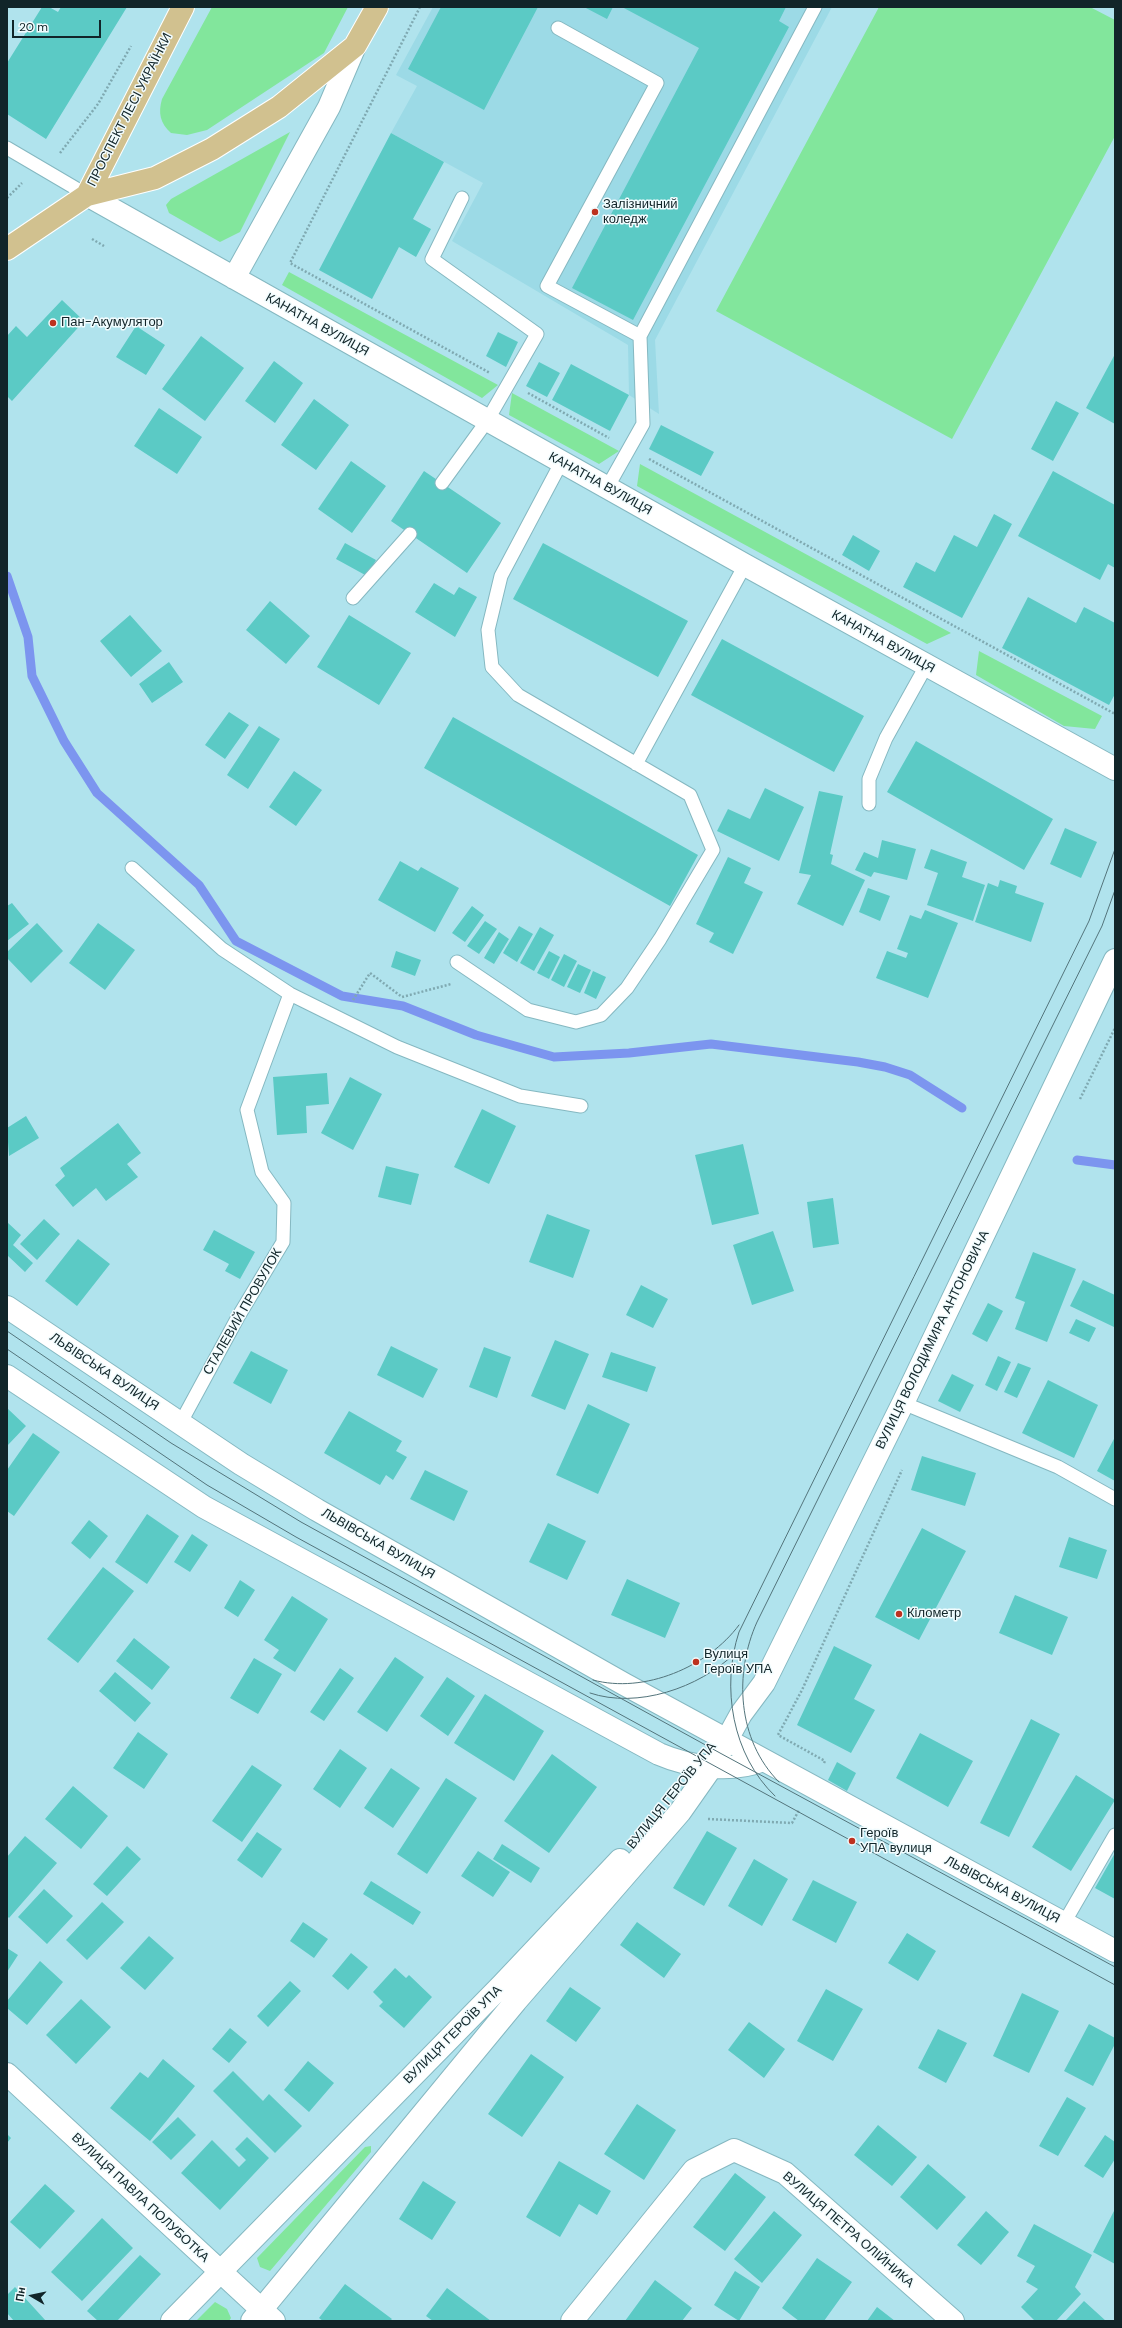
<!DOCTYPE html>
<html>
<head>
<meta charset="utf-8">
<style>
  body { margin:0 }
  #map { position:relative; width:1122px; height:2328px; overflow:hidden; background:#b0e3ed; font-family:"DM Sans",sans-serif }
  canvas { display:block }
  .frame { position:absolute; inset:0; border:8px solid #112529; pointer-events:none }
  .north { position:absolute; left:12px; top:2276px; width:40px; height:40px; -webkit-text-stroke:3px #f2fcfe; paint-order:stroke; rotate:279deg; font-size:11px; font-weight:700; line-height:16px; text-align:center; color:#112529 }
  .north::after { content:''; display:block; margin:auto; width:14px; height:18px; background:#112529; clip-path:polygon(50% 0,100% 100%,50% 72%,0 100%) }
  .scale { position:absolute; left:12px; top:20px; width:89px; height:18px; box-sizing:border-box; border:2px solid #112529; border-top:0; padding-left:5px; font-size:12px; line-height:14px; white-space:nowrap; color:#112529; -webkit-text-stroke:3px #f2fcfe; paint-order:stroke }
</style>
</head>
<body>
<div id="map">
<canvas width="1122" height="2328"></canvas>
<div class="frame"></div>
<div class="north">Пн</div>
<div class="scale">20 m</div>
</div>
<script>
const c = document.querySelector('canvas').getContext('2d');
c.lineJoin = 'round';
function fillPath(path, color) { c.fillStyle = color; c.fill(path, 'evenodd'); }
function strokePath(path, color, width, dash) { c.strokeStyle = color; c.lineWidth = width; c.lineCap = dash ? 'butt' : 'round'; c.setLineDash(dash || []); c.stroke(path); }
function write(font, color, halo, rows, align = 'center') {
  c.font = font + ' "DM Sans",sans-serif'; c.lineWidth = 3; c.setLineDash([]); c.textBaseline = 'middle'; c.strokeStyle = halo; c.fillStyle = color; for (const [text, x, y, turn = 0] of rows) {
    c.save(); c.translate(x, y); c.rotate((+turn || 0) * Math.PI / 180); c.textAlign = isNaN(turn) ? turn : align; if (halo) c.strokeText(text, 0, 0); c.fillText(text, 0, 0); c.restore();
  }
}
const built = new Path2D(`
  M 433,7 L 832,7 L 655,340 L 659,414 L 629,395 L 628,345 L 452,241 L 483,183 L 391,133 L 417,86 L 396,75 Z`);
const green = new Path2D(`
  M 212,7 L 348,7 L 324,53 L 207,130 L 187,135 L 171,133 C 160,123 158,113 162,99 Z
  M 879,7 L 1090,7 L 1115,20 L 1115,136 L 952,439 L 716,311 Z
  M 290,132 L 240,232 L 220,242 L 169,213 L 166,205 L 171,199 Z
  M 289,272 L 498,385 L 482,398 L 282,285 Z
  M 512,393 L 619,451 L 599,464 L 509,415 Z
  M 640,464 L 951,633 L 927,644 L 637,486 Z
  M 979,651 L 1102,716 L 1095,729 L 1064,726 L 976,675 Z
  M 371,2146 L 371,2152 L 270,2271 L 260,2267 L 257,2258 L 365,2147 Z
  M 215,2302 L 227,2309 L 231,2318 L 229,2321 L 196,2321 Z`);
const stream = new Path2D(`
  M 7,576 L 28,637 L 32,676 L 64,741 L 97,793 L 199,885 L 236,941 L 342,996 L 403,1006 L 476,1035 L 554,1057 L 629,1053 L 711,1044 L 858,1062 L 885,1067 L 910,1075 L 962,1108
  M 1077,1160 L 1115,1165`);
const building = new Path2D(`
  M 42,7 L 49,7 L 58,12 L 61,7 L 127,7 L 46,139 L 7,114 L 7,63 Z
  M 441,7 L 538,7 L 484,110 L 408,69 Z
  M 584,7 L 613,7 L 607,19 Z
  M 622,7 L 786,7 L 779,21 L 789,27 L 633,320 L 572,288 L 699,48 Z
  M 391,133 L 444,162 L 413,219 L 431,229 L 416,257 L 399,247 L 372,299 L 319,270 Z
  M 62,300 L 84,321 L 12,401 L 7,396 L 7,336 L 16,326 L 27,337 Z
  M 136,326 L 165,345 L 146,375 L 116,357 Z
  M 498,332 L 518,342 L 506,367 L 486,356 Z
  M 201,336 L 244,368 L 205,421 L 162,389 Z
  M 1115,354 L 1115,424 L 1086,408 Z
  M 274,361 L 303,383 L 275,423 L 245,401 Z
  M 539,362 L 560,373 L 547,397 L 526,386 Z
  M 571,364 L 629,395 L 610,431 L 552,400 Z
  M 314,399 L 349,425 L 316,470 L 281,445 Z
  M 1056,401 L 1079,413 L 1053,461 L 1031,449 Z
  M 159,408 L 202,437 L 177,474 L 134,446 Z
  M 661,425 L 714,452 L 701,476 L 649,449 Z
  M 351,461 L 386,486 L 352,533 L 318,509 Z
  M 424,471 L 501,523 L 467,573 L 391,521 Z
  M 1053,471 L 1115,505 L 1115,568 L 1108,564 L 1100,580 L 1018,536 Z
  M 994,514 L 1012,524 L 962,618 L 903,587 L 916,562 L 935,572 L 954,535 L 977,547 Z
  M 853,535 L 880,551 L 869,571 L 842,555 Z
  M 345,543 L 376,560 L 367,576 L 336,559 Z
  M 543,543 L 688,621 L 658,677 L 513,599 Z
  M 434,583 L 454,595 L 459,587 L 477,597 L 455,637 L 415,612 Z
  M 1028,597 L 1076,623 L 1084,607 L 1115,623 L 1115,694 L 1109,705 L 1002,648 Z
  M 270,601 L 310,636 L 286,664 L 246,630 Z
  M 130,615 L 162,651 L 131,677 L 100,641 Z
  M 349,615 L 411,653 L 379,705 L 317,667 Z
  M 722,639 L 864,716 L 834,772 L 691,695 Z
  M 169,662 L 183,682 L 152,703 L 139,684 Z
  M 229,712 L 249,725 L 225,759 L 205,745 Z
  M 453,717 L 698,855 L 670,906 L 424,768 Z
  M 259,726 L 280,739 L 248,789 L 227,775 Z
  M 916,741 L 1053,819 L 1024,870 L 887,792 Z
  M 294,771 L 322,790 L 296,826 L 269,807 Z
  M 765,788 L 804,807 L 779,861 L 717,831 L 728,809 L 750,819 Z
  M 819,791 L 843,796 L 830,854 L 833,855 L 831,864 L 865,880 L 843,926 L 797,904 L 811,875 L 799,873 Z
  M 1065,828 L 1097,842 L 1081,878 L 1050,864 Z
  M 882,840 L 916,849 L 907,880 L 874,872 L 871,877 L 855,870 L 864,852 L 878,858 Z
  M 931,849 L 967,862 L 962,877 L 985,885 L 973,921 L 927,905 L 938,873 L 924,868 Z
  M 728,857 L 751,868 L 744,883 L 763,892 L 733,954 L 709,942 L 714,933 L 696,924 Z
  M 400,861 L 418,871 L 421,867 L 459,888 L 435,932 L 378,900 Z
  M 1000,880 L 1017,886 L 1015,893 L 1044,903 L 1031,942 L 975,922 L 988,883 L 998,887 Z
  M 868,888 L 890,896 L 880,921 L 859,912 Z
  M 12,903 L 29,924 L 7,941 L 7,906 Z
  M 472,906 L 484,915 L 465,942 L 452,933 Z
  M 925,910 L 958,923 L 928,998 L 876,978 L 887,951 L 906,958 L 908,953 L 897,949 L 910,915 L 921,919 Z
  M 485,921 L 497,929 L 479,954 L 467,946 Z
  M 37,923 L 63,951 L 31,983 L 7,958 L 7,952 Z
  M 98,923 L 135,950 L 105,990 L 69,963 Z
  M 519,926 L 533,934 L 517,962 L 503,953 Z
  M 540,927 L 554,935 L 534,971 L 520,963 Z
  M 499,932 L 509,939 L 494,964 L 484,958 Z
  M 396,951 L 421,960 L 415,976 L 391,967 Z
  M 549,951 L 560,957 L 549,979 L 537,973 Z
  M 564,954 L 577,961 L 564,987 L 551,980 Z
  M 578,964 L 591,970 L 580,993 L 567,987 Z
  M 593,971 L 606,977 L 596,999 L 584,993 Z
  M 327,1073 L 329,1104 L 306,1106 L 307,1133 L 277,1135 L 273,1077 Z
  M 350,1077 L 382,1094 L 353,1150 L 321,1133 Z
  M 482,1109 L 516,1126 L 489,1184 L 454,1167 Z
  M 26,1116 L 39,1138 L 9,1156 L 7,1128 Z
  M 118,1123 L 141,1153 L 127,1164 L 138,1177 L 106,1201 L 96,1188 L 73,1207 L 55,1185 L 65,1176 L 60,1168 Z
  M 743,1144 L 759,1214 L 712,1225 L 695,1155 Z
  M 386,1166 L 419,1174 L 411,1205 L 378,1197 Z
  M 833,1198 L 839,1244 L 813,1248 L 807,1202 Z
  M 547,1214 L 590,1230 L 573,1278 L 529,1262 Z
  M 44,1219 L 60,1234 L 37,1260 L 20,1244 Z
  M 7,1222 L 21,1235 L 13,1245 L 33,1263 L 25,1272 L 7,1255 Z
  M 214,1230 L 255,1252 L 240,1279 L 225,1271 L 229,1264 L 203,1250 Z
  M 773,1231 L 794,1291 L 752,1305 L 733,1245 Z
  M 78,1239 L 110,1264 L 77,1306 L 45,1281 Z
  M 1033,1252 L 1076,1269 L 1047,1342 L 1015,1329 L 1025,1302 L 1015,1298 Z
  M 1083,1280 L 1115,1295 L 1114,1327 L 1070,1306 Z
  M 641,1285 L 668,1299 L 653,1328 L 626,1315 Z
  M 988,1303 L 1003,1311 L 987,1342 L 972,1334 Z
  M 1076,1319 L 1096,1328 L 1089,1342 L 1069,1333 Z
  M 555,1340 L 589,1354 L 565,1410 L 531,1396 Z
  M 391,1346 L 438,1369 L 423,1398 L 377,1375 Z
  M 484,1347 L 511,1357 L 497,1398 L 469,1387 Z
  M 251,1351 L 288,1370 L 271,1404 L 233,1383 Z
  M 611,1352 L 656,1367 L 647,1392 L 602,1377 Z
  M 998,1356 L 1011,1362 L 997,1391 L 985,1385 Z
  M 1018,1363 L 1031,1368 L 1017,1398 L 1004,1392 Z
  M 952,1374 L 974,1385 L 960,1412 L 938,1401 Z
  M 1048,1380 L 1098,1405 L 1074,1458 L 1022,1433 Z
  M 588,1404 L 630,1424 L 598,1494 L 556,1475 Z
  M 7,1408 L 26,1426 L 7,1446 Z
  M 349,1411 L 402,1441 L 396,1451 L 407,1457 L 393,1480 L 386,1475 L 380,1485 L 324,1453 Z
  M 33,1433 L 60,1452 L 14,1516 L 7,1511 L 7,1470 Z
  M 1115,1437 L 1115,1481 L 1097,1471 Z
  M 922,1456 L 976,1473 L 965,1506 L 911,1490 Z
  M 425,1470 L 468,1491 L 454,1521 L 410,1499 Z
  M 147,1514 L 179,1536 L 147,1584 L 115,1562 Z
  M 89,1520 L 108,1536 L 90,1559 L 71,1543 Z
  M 548,1523 L 586,1541 L 567,1580 L 529,1562 Z
  M 922,1528 L 966,1551 L 919,1640 L 875,1617 Z
  M 192,1534 L 208,1545 L 190,1572 L 174,1562 Z
  M 1069,1537 L 1107,1550 L 1097,1579 L 1059,1567 Z
  M 103,1567 L 134,1591 L 78,1663 L 47,1639 Z
  M 627,1579 L 680,1603 L 665,1638 L 611,1615 Z
  M 240,1580 L 255,1590 L 238,1617 L 224,1608 Z
  M 1015,1595 L 1068,1617 L 1052,1655 L 999,1633 Z
  M 292,1596 L 328,1619 L 295,1672 L 273,1658 L 279,1650 L 264,1640 Z
  M 134,1638 L 170,1667 L 152,1690 L 116,1661 Z
  M 834,1646 L 872,1665 L 854,1699 L 875,1710 L 851,1753 L 797,1725 Z
  M 395,1657 L 424,1677 L 387,1732 L 357,1712 Z
  M 254,1658 L 282,1674 L 258,1714 L 230,1698 Z
  M 340,1668 L 354,1678 L 324,1721 L 310,1712 Z
  M 115,1672 L 151,1703 L 135,1722 L 99,1691 Z
  M 447,1677 L 475,1696 L 448,1736 L 420,1716 Z
  M 485,1694 L 544,1731 L 514,1781 L 454,1743 Z
  M 1031,1719 L 1060,1734 L 1009,1837 L 980,1823 Z
  M 138,1732 L 168,1754 L 144,1789 L 113,1768 Z
  M 920,1733 L 973,1761 L 948,1807 L 896,1778 Z
  M 340,1749 L 367,1768 L 340,1808 L 313,1789 Z
  M 552,1754 L 597,1787 L 549,1853 L 504,1821 Z
  M 837,1762 L 856,1773 L 847,1791 L 828,1780 Z
  M 252,1765 L 282,1785 L 242,1842 L 212,1821 Z
  M 391,1768 L 420,1788 L 393,1828 L 364,1808 Z
  M 1076,1775 L 1115,1800 L 1071,1871 L 1032,1847 Z
  M 446,1778 L 477,1798 L 427,1874 L 397,1854 Z
  M 73,1786 L 108,1816 L 81,1849 L 45,1819 Z
  M 707,1831 L 737,1848 L 704,1906 L 673,1888 Z
  M 257,1832 L 282,1849 L 262,1878 L 237,1860 Z
  M 25,1836 L 57,1863 L 9,1918 L 7,1916 L 7,1857 Z
  M 502,1844 L 540,1868 L 531,1883 L 493,1859 Z
  M 127,1846 L 141,1859 L 107,1896 L 93,1884 Z
  M 478,1851 L 510,1872 L 493,1897 L 461,1876 Z
  M 1115,1853 L 1115,1899 L 1095,1888 Z
  M 754,1859 L 788,1879 L 762,1926 L 728,1906 Z
  M 813,1880 L 857,1902 L 836,1943 L 792,1920 Z
  M 371,1881 L 421,1912 L 413,1925 L 363,1894 Z
  M 44,1889 L 73,1916 L 47,1944 L 18,1917 Z
  M 102,1902 L 124,1922 L 87,1960 L 66,1940 Z
  M 303,1922 L 328,1939 L 314,1958 L 290,1941 Z
  M 637,1922 L 681,1954 L 664,1978 L 620,1945 Z
  M 907,1933 L 936,1951 L 918,1981 L 888,1963 Z
  M 149,1936 L 174,1958 L 145,1990 L 120,1968 Z
  M 7,1948 L 18,1955 L 7,1972 Z
  M 351,1953 L 368,1967 L 348,1990 L 332,1976 Z
  M 40,1961 L 63,1982 L 27,2025 L 7,2008 L 7,2001 Z
  M 395,1968 L 406,1978 L 409,1975 L 432,1997 L 404,2028 L 379,2006 L 383,2002 L 373,1992 Z
  M 290,1981 L 301,1991 L 268,2027 L 257,2016 Z
  M 570,1987 L 601,2008 L 576,2042 L 546,2021 Z
  M 826,1989 L 863,2009 L 833,2061 L 797,2041 Z
  M 1022,1993 L 1059,2011 L 1029,2073 L 993,2056 Z
  M 81,1999 L 111,2027 L 76,2064 L 46,2035 Z
  M 749,2022 L 785,2049 L 764,2078 L 728,2050 Z
  M 1089,2024 L 1115,2038 L 1115,2044 L 1093,2086 L 1064,2071 Z
  M 230,2028 L 247,2042 L 229,2063 L 212,2049 Z
  M 938,2029 L 967,2043 L 946,2083 L 918,2068 Z
  M 531,2054 L 564,2077 L 522,2137 L 488,2114 Z
  M 163,2059 L 195,2086 L 150,2141 L 110,2108 L 140,2072 L 148,2078 Z
  M 308,2061 L 334,2083 L 309,2112 L 284,2090 Z
  M 233,2071 L 263,2101 L 269,2094 L 302,2126 L 275,2153 L 213,2091 Z
  M 1067,2097 L 1086,2108 L 1058,2156 L 1039,2146 Z
  M 637,2104 L 676,2130 L 644,2180 L 604,2154 Z
  M 178,2117 L 196,2135 L 171,2160 L 152,2142 Z
  M 878,2125 L 917,2157 L 892,2186 L 854,2155 Z
  M 7,2134 L 11,2138 L 7,2143 Z
  M 1105,2135 L 1115,2142 L 1115,2159 L 1103,2178 L 1084,2166 Z
  M 247,2137 L 269,2158 L 220,2210 L 181,2173 L 212,2140 L 239,2167 L 246,2160 L 235,2149 Z
  M 559,2161 L 611,2191 L 597,2215 L 579,2204 L 560,2237 L 526,2217 Z
  M 928,2164 L 966,2197 L 937,2230 L 900,2197 Z
  M 735,2173 L 766,2197 L 725,2251 L 693,2227 Z
  M 423,2181 L 456,2202 L 432,2240 L 399,2219 Z
  M 45,2184 L 75,2211 L 40,2249 L 10,2222 Z
  M 1115,2209 L 1115,2264 L 1093,2252 Z
  M 774,2211 L 802,2235 L 762,2283 L 734,2259 Z
  M 986,2211 L 1009,2232 L 981,2265 L 957,2245 Z
  M 102,2218 L 133,2248 L 82,2301 L 51,2272 Z
  M 1034,2224 L 1092,2255 L 1075,2287 L 1081,2294 L 1056,2321 L 1035,2321 L 1021,2307 L 1038,2289 L 1026,2282 L 1035,2266 L 1017,2256 Z
  M 140,2255 L 161,2274 L 117,2321 L 98,2321 L 87,2311 Z
  M 817,2258 L 852,2282 L 824,2321 L 799,2321 L 782,2308 Z
  M 735,2271 L 760,2287 L 739,2321 L 714,2305 Z
  M 655,2280 L 692,2308 L 682,2321 L 625,2321 Z
  M 345,2284 L 392,2319 L 390,2321 L 323,2321 L 319,2318 Z
  M 15,2287 L 46,2321 L 14,2321 L 7,2313 L 7,2295 Z
  M 447,2288 L 491,2321 L 433,2321 L 426,2316 Z
  M 1084,2301 L 1106,2321 L 1065,2321 Z
  M 877,2307 L 895,2321 L 867,2321 Z`);
const path = new Path2D(`
  M 420,7 L 290,263 L 490,373
  M 60,153 L 98,104 L 131,46
  M 7,198 L 22,183
  M 92,239 L 104,246
  M 528,393 L 609,438
  M 649,459 L 1115,714
  M 353,1000 L 370,973 L 402,997 L 451,984
  M 1080,1099 L 1115,1028
  M 824,1763 L 825,1761 L 778,1735 L 802,1690 L 902,1470
  M 708,1819 L 792,1823 L 799,1810`);
const service = new Path2D(`
  M 558,28 L 657,83 L 547,286 L 640,336
  M 7,148 L 87,195
  M 442,483 L 487,421 L 537,334 L 432,259 L 462,198
  M 607,488 L 643,424 L 640,336 L 815,7
  M 353,598 L 410,534
  M 636,764 L 745,565
  M 869,804 L 869,779 L 886,738 L 926,666
  M 132,868 L 222,949 L 290,994 L 397,1047 L 520,1096 L 581,1106
  M 457,962 L 528,1010 L 576,1022 L 601,1015 L 627,988 L 660,939 L 713,850 L 690,795 L 518,695 L 492,667 L 488,630 L 501,576 L 561,463
  M 903,1403 L 1058,1467 L 1115,1499
  M 180,1424 L 238,1317 L 283,1242 L 284,1203 L 262,1172 L 247,1110 L 290,994
  M 1064,1923 L 1115,1835`);
const minor = new Path2D(`
  M 87,195 L 745,565 L 1115,769
  M 234,278 L 329,107 L 355,46
  M 7,1307 L 241,1464 L 317,1510 L 624,1684 L 1115,1951
  M 7,1376 L 204,1507 L 659,1754 C 689,1767 732,1773 763,1760
  M 7,2074 L 274,2321
  M 572,2321 L 694,2170 L 734,2150 L 785,2173 L 953,2321`);
const tertiary = new Path2D(`
  M 172,2321 L 502,1985 L 620,1860
  M 252,2321 L 516,2001 L 680,1812 L 713,1765 L 741,1714 L 764,1683 L 903,1403 L 1115,960`);
const primary = new Path2D(`
  M 87,195 L 183,7
  M 7,249 L 87,195 L 155,178 L 212,149 L 279,107 L 355,46 L 377,7`);
const tram = new Path2D(`
  M 7,1331 L 171,1443 L 301,1522 L 720,1753 L 1115,1967
  M 7,1349 L 207,1485 L 296,1537 L 1115,1985
  M 593,1680 C 644,1694 708,1667 739,1625
  M 590,1693 C 637,1709 699,1688 734,1654
  M 779,1782 C 737,1740 734,1673 757,1622 L 1102,926 L 1115,890
  M 775,1796 C 732,1755 721,1687 739,1632 L 1089,921 L 1115,849`);
const markers = [
  [595,212,4,"#bd311f"],
  [53,323,4,"#bd311f"],
  [899,1614,4,"#bd311f"],
  [696,1662,4,"#bd311f"],
  [852,1841,4,"#bd311f"]
];
const streetNames = [
  ["ПРОСПЕКТ ЛЕСІ УКРАЇНКИ",130,110,-63],
  ["КАНАТНА ВУЛИЦЯ",317,325,29],
  ["КАНАТНА ВУЛИЦЯ",600,484,29],
  ["КАНАТНА ВУЛИЦЯ",883,642,29],
  ["СТАЛЕВИЙ ПРОВУЛОК",243,1312,-60],
  ["ВУЛИЦЯ ВОЛОДИМИРА АНТОНОВИЧА",933,1340,-64],
  ["ЛЬВІВСЬКА ВУЛИЦЯ",104,1372,34],
  ["ЛЬВІВСЬКА ВУЛИЦЯ",378,1544,30],
  ["ВУЛИЦЯ ГЕРОЇВ УПА",672,1796,-51],
  ["ЛЬВІВСЬКА ВУЛИЦЯ",1002,1890,28],
  ["ВУЛИЦЯ ГЕРОЇВ УПА",453,2035,-45],
  ["ВУЛИЦЯ ПАВЛА ПОЛУБОТКА",140,2198,43],
  ["ВУЛИЦЯ ПЕТРА ОЛІЙНИКА",848,2230,41]
];
const poiNames = [
  ["Залізничний",603,205],
  ["коледж",603,220],
  ["Пан-Акумулятор",61,323],
  ["Кілометр",907,1614],
  ["Вулиця",704,1655],
  ["Героїв УПА",704,1670],
  ["Героїв",860,1834],
  ["УПА вулиця",860,1849]
];
fillPath(built, '#9cdae6');
fillPath(green, '#82e69c');
strokePath(stream, '#7c95ef', 9);
fillPath(building, '#5bcac5');
strokePath(service, '#85b8c1', 15);
strokePath(minor, '#85b8c1', 24);
strokePath(tertiary, '#85b8c1', 24);
strokePath(primary, '#fff', 24);
strokePath(path, '#7fa9b1', 2.5, [2, 2]);
strokePath(service, '#fff', 13);
strokePath(minor, '#fff', 22);
strokePath(tertiary, '#fff', 22);
strokePath(primary, '#d1c18f', 22);
strokePath(tram, '#53747b', 1);
for (const [x, y, r, color] of markers) { const dot = new Path2D(); dot.arc(x, y, r, 0, 2 * Math.PI); c.fillStyle = color; c.fill(dot); strokePath(dot, '#f2fcfe', 1.5); }
write('13px', '#112529', '#f2fcfe', streetNames);
write('13px', '#112529', '#f2fcfe', poiNames, 'left');
</script>
</body>
</html>
